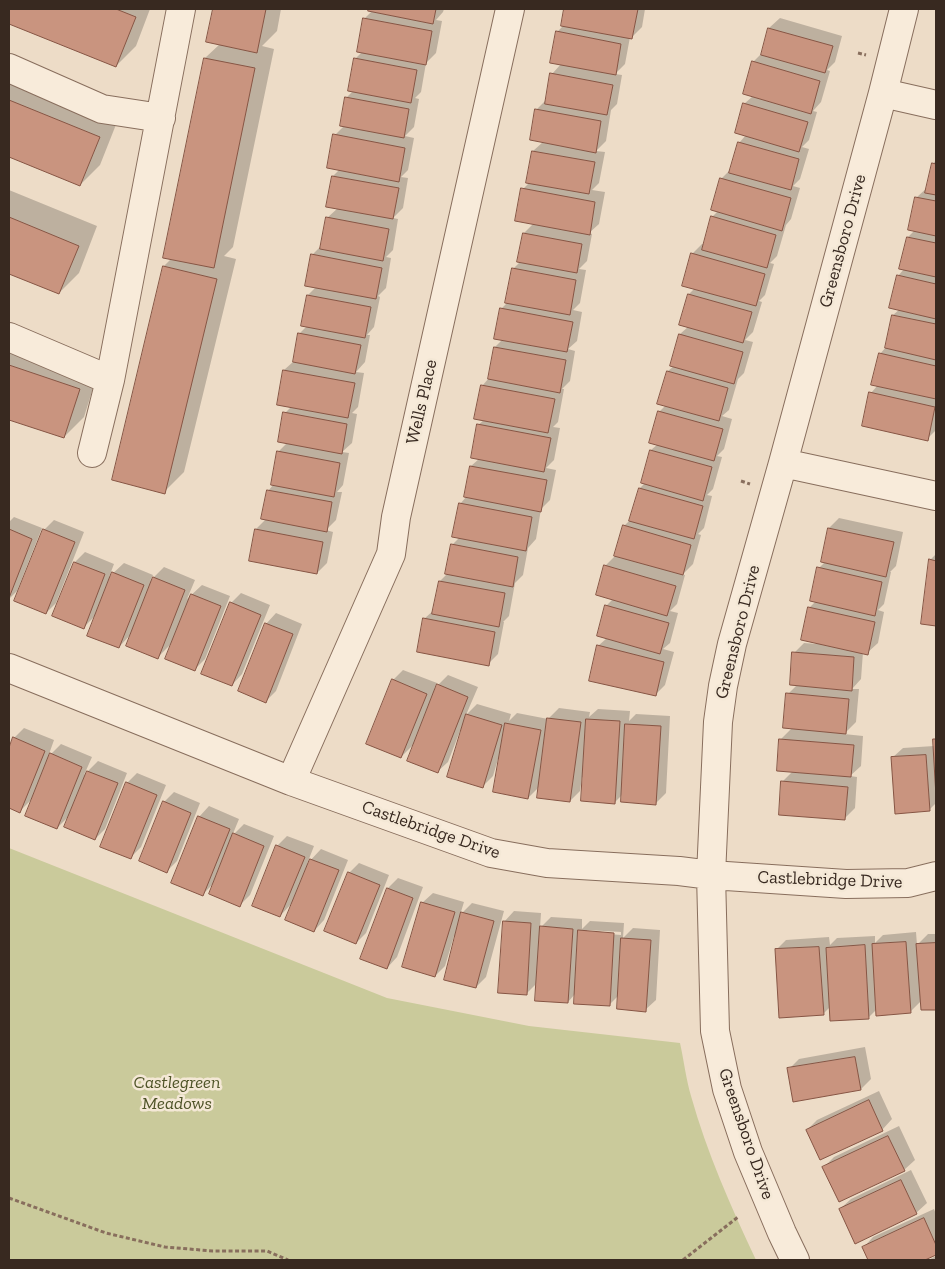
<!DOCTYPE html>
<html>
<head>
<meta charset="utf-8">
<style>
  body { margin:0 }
  #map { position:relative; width:945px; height:1269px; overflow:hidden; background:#eddcc7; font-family:"Zilla Slab",serif }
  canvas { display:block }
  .frame { position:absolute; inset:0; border:10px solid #382920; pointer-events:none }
</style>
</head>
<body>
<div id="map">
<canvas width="945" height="1269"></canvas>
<div class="frame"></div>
</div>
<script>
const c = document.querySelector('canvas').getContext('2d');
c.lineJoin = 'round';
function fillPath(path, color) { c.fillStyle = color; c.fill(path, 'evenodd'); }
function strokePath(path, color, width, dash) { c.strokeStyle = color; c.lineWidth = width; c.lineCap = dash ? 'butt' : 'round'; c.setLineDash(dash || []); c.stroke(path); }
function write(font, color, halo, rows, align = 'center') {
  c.font = font + ' "Zilla Slab",serif'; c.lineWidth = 5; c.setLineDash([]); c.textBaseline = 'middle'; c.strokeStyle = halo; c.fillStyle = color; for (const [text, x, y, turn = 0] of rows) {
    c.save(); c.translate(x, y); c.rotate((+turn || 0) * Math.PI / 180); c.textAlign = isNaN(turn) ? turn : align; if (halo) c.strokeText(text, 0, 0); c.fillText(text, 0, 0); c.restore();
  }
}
const green = new Path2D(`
  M 9,848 L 387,998 L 529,1026 L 680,1043 C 684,1061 686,1079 691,1096 C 707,1153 731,1207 756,1260 L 9,1260 Z`);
const shadow = new Path2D(`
  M 9,9 L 150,9 L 136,46 L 116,66 L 9,23 Z
  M 214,9 L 281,9 L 277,31 L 262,46 L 274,49 L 233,247 L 224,256 L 236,259 L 184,472 L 164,492 L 113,479 L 164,266 L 172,258 L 164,257 L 205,58 L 220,44 L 208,41 Z
  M 370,9 L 444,9 L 443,12 L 436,20 L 442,21 L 436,53 L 426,63 L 421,92 L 415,98 L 419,99 L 414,127 L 405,136 L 414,138 L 408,170 L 401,177 L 408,178 L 403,208 L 393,218 L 398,219 L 393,250 L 386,257 L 391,258 L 386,288 L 378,296 L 380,297 L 374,327 L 367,335 L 370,335 L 365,362 L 356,372 L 364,373 L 358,407 L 352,413 L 357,414 L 352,443 L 342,452 L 349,453 L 343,485 L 337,492 L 342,492 L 336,520 L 326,530 L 333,532 L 327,563 L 317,573 L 256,529 L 266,519 L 268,491 L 274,484 L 278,452 L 287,443 L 285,413 L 291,407 L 284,370 L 294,361 L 299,334 L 307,326 L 308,295 L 316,287 L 312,255 L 322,245 L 327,218 L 338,208 L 333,176 L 340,169 L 335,135 L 344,126 L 347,97 L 353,91 L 356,58 L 363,51 L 358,51 L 365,18 L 372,11 L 370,10 Z
  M 565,9 L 645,9 L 642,27 L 632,37 L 630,37 L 625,64 L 615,74 L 622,75 L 617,104 L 611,110 L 606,141 L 596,151 L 605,152 L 599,183 L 592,190 L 605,192 L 599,224 L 589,233 L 592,234 L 587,261 L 579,269 L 586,270 L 580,303 L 573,310 L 582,312 L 577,341 L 568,349 L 575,351 L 570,381 L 562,389 L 564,389 L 558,422 L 553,427 L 560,428 L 554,460 L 546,468 L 556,470 L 550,500 L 541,509 L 536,539 L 528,548 L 523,575 L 515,583 L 509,616 L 503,622 L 504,622 L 498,654 L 488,664 L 424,619 L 435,609 L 440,581 L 447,574 L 452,545 L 460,537 L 460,504 L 467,496 L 466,496 L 471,466 L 479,459 L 478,425 L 484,420 L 482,386 L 489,378 L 495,347 L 503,339 L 501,309 L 507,303 L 513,269 L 521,261 L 519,261 L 524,233 L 534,223 L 523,189 L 530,182 L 533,151 L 543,142 L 537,109 L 547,99 L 552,74 L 561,64 L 557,32 L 564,25 L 563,25 Z
  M 780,18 L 842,36 L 835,62 L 827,70 L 830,71 L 821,102 L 813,111 L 817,112 L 809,140 L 802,147 L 809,149 L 800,179 L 793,186 L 800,188 L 791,219 L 786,225 L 777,256 L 770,263 L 774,264 L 765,295 L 759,301 L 762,302 L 753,332 L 745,340 L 753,342 L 744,373 L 738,379 L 729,410 L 722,416 L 732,419 L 724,449 L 717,456 L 722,457 L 713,489 L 707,495 L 712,496 L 704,528 L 698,534 L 701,535 L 693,564 L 682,575 L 685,575 L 677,604 L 670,611 L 678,613 L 670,643 L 663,649 L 674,652 L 665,685 L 655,695 L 598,646 L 607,638 L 606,606 L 613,599 L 605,566 L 616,555 L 624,526 L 631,519 L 640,488 L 645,483 L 651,450 L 658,444 L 659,412 L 666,405 L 668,371 L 674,366 L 672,365 L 680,334 L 688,327 L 681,325 L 689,294 L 695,288 L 692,254 L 702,244 L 704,244 L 712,217 L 718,211 L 721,179 L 732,168 L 739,143 L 746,135 L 744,104 L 753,96 L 753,62 L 763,52 L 769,28 Z
  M 9,73 L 119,117 L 100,165 L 80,185 L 9,156 Z
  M 936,160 L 936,430 L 927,439 L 871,393 L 878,385 L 880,354 L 886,347 L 893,315 L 900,309 L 898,276 L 904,269 L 908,237 L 915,230 L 917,197 L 928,187 L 933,164 Z
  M 9,190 L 97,226 L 79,273 L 59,293 L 9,272 Z
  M 9,339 L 99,369 L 84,417 L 64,437 L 9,419 Z
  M 14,517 L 42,528 L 17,591 L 9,599 L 9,522 Z
  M 839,518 L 903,532 L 896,566 L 890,572 L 891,572 L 884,604 L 878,610 L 884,612 L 878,643 L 867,653 L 863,652 L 861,679 L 852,689 L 859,689 L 856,722 L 844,734 L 863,736 L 861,766 L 850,776 L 857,777 L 855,808 L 844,819 L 782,782 L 793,771 L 780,740 L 792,728 L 788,694 L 797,685 L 794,653 L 804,643 L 817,644 L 809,608 L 816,601 L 819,568 L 825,562 L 822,562 L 829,528 Z
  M 54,520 L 84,532 L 56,603 L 46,613 L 44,530 Z
  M 85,552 L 114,564 L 109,577 L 124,563 L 153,575 L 150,581 L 164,567 L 195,580 L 187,599 L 202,585 L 230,596 L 205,659 L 195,669 L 172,643 L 158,657 L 132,633 L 119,647 L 97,614 L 83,628 L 54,616 L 75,562 Z
  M 936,554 L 936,625 L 922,623 L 930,560 Z
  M 241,593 L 270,605 L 242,674 L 232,685 L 231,603 Z
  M 276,613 L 302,624 L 276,691 L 266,701 L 266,624 Z
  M 403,670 L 437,683 L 434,689 L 448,675 L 478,687 L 466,715 L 477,704 L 511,714 L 509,721 L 517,713 L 548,719 L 559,708 L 590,712 L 589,717 L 598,709 L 630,711 L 629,721 L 636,714 L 670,716 L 666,793 L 656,803 L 622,795 L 615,802 L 584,778 L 582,777 L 580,791 L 570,801 L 540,786 L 528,798 L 500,760 L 498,759 L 493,776 L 483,786 L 462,731 L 460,731 L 448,762 L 437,772 L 415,743 L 401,757 L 393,680 Z
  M 24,728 L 54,740 L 48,757 L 61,744 L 92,757 L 84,775 L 98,761 L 127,773 L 105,829 L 95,839 L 70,815 L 57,828 L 33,798 L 20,811 L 9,807 L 9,751 L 14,738 Z
  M 936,737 L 936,803 L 929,810 L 892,758 L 903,748 L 934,746 L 934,740 Z
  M 137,773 L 166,785 L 141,847 L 130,858 L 127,783 Z
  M 174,792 L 200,803 L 177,861 L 167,871 L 164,802 Z
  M 209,806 L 239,819 L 232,836 L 244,824 L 274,836 L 250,895 L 240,905 L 215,882 L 202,895 L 199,817 Z
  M 287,836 L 314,846 L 307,864 L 321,849 L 348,860 L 324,920 L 314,931 L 294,901 L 280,916 L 277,846 Z
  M 359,863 L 389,875 L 366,933 L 356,943 L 349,873 Z
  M 398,878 L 423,887 L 397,957 L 387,968 L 388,888 Z
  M 433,893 L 464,902 L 460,915 L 472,903 L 504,911 L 486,977 L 476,987 L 456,937 L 454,936 L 445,966 L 435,976 L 422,903 Z
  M 514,911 L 541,913 L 540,928 L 551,917 L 582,919 L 582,929 L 590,921 L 624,923 L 623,938 L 633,928 L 660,930 L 656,1000 L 645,1010 L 619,995 L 609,1005 L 575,994 L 568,1002 L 537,983 L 526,994 L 504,922 ZM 587,930 L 621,932 L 621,935 L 587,932 Z
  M 916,932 L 917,945 L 928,934 L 936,934 L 936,1008 L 922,1009 L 921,1001 L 910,1012 L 877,1009 L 869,1017 L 830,1007 L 823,1014 L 776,950 L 786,940 L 829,937 L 830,945 L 837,938 L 875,936 L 875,943 L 883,935 Z
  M 865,1047 L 871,1079 L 861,1089 L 789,1069 L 799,1059 Z
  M 879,1091 L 892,1119 L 882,1130 L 807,1130 L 817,1120 Z
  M 899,1126 L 915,1160 L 904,1170 L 839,1200 L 824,1167 L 834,1157 Z
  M 911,1170 L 927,1203 L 916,1213 L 840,1209 L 851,1199 Z
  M 934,1209 L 936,1214 L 936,1253 L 922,1260 L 869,1260 L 863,1248 L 873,1237 Z
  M 936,1256 L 936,1260 L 928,1260 Z`);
const building = new Path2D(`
  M 9,9 L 116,9 L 136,17 L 116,67 L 9,24 Z
  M 213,9 L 266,9 L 257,53 L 206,42 Z
  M 369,9 L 436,9 L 433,24 L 368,11 Z
  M 564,9 L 638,9 L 632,39 L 561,26 Z
  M 363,18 L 432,31 L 426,65 L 357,52 Z
  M 768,28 L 833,46 L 825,73 L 761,55 Z
  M 556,31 L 621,44 L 616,75 L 550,63 Z
  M 204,58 L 255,68 L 214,268 L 163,258 Z
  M 354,58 L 417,70 L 411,103 L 348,91 Z
  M 752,61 L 820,81 L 811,114 L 743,94 Z
  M 550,73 L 613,85 L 607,115 L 545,104 Z
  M 345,97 L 409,109 L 404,138 L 340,126 Z
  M 9,100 L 100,137 L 80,186 L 9,157 Z
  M 743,103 L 808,122 L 799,152 L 735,133 Z
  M 535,109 L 601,121 L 596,153 L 530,140 Z
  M 333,134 L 405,148 L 399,182 L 327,168 Z
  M 738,142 L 799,159 L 791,190 L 729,173 Z
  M 532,151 L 595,162 L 589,194 L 526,183 Z
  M 932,163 L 936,164 L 936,195 L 925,193 Z
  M 332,176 L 399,188 L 393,219 L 326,207 Z
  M 720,178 L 791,198 L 782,231 L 711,210 Z
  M 521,188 L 595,202 L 590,235 L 515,221 Z
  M 915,197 L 936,201 L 936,236 L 908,230 Z
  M 711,216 L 776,235 L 767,268 L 702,250 Z
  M 9,217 L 79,246 L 59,294 L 9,274 Z
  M 326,217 L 389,229 L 383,261 L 320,249 Z
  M 523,233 L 582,244 L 577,273 L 517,262 Z
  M 907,237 L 936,243 L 936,277 L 899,269 Z
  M 691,253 L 765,274 L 756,306 L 682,286 Z
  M 311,254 L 382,268 L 376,299 L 305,286 Z
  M 163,266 L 217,279 L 165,494 L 112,480 Z
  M 512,268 L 576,280 L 570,315 L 505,303 Z
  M 897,275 L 936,284 L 936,319 L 889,308 Z
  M 688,294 L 752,312 L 743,343 L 679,325 Z
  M 307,295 L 371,307 L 365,338 L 301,326 Z
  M 500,308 L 573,322 L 567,352 L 494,339 Z
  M 892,315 L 936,324 L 936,360 L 885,348 Z
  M 298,333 L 361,345 L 355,374 L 293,362 Z
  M 679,334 L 743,352 L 734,384 L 670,366 Z
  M 494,347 L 566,360 L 560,393 L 488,379 Z
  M 879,353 L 936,366 L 936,399 L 871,385 Z
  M 9,365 L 80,389 L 64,438 L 9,420 Z
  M 283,370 L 355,383 L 348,418 L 277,405 Z
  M 667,371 L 728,388 L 719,421 L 657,404 Z
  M 481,385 L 555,399 L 548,433 L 474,419 Z
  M 869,392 L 935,407 L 928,441 L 862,426 Z
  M 658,411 L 723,429 L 714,461 L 649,443 Z
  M 283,412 L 347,424 L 342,454 L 278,442 Z
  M 477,424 L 551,438 L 544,472 L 471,458 Z
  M 650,450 L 712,467 L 703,501 L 641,483 Z
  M 277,451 L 340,463 L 334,497 L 271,485 Z
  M 470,466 L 547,480 L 541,512 L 464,497 Z
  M 639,488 L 703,506 L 694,539 L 629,521 Z
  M 267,490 L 332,502 L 327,532 L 261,519 Z
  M 459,503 L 532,517 L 526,551 L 452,537 Z
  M 623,525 L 691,545 L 683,575 L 614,556 Z
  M 828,528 L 894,542 L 886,577 L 821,562 Z
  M 9,529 L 32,539 L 9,598 Z
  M 43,529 L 75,542 L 46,614 L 14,601 Z
  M 255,529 L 323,542 L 317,574 L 249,561 Z
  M 451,544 L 518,557 L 513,587 L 445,574 Z
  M 929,559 L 936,561 L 936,626 L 921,624 Z
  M 74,562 L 105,574 L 84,629 L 52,616 Z
  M 604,565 L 676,586 L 667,616 L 596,595 Z
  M 817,567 L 882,582 L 875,616 L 810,601 Z
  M 112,572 L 144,585 L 119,648 L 87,636 Z
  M 153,577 L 185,590 L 158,659 L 126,646 Z
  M 439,581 L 505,593 L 499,627 L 432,614 Z
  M 191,594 L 221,606 L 195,671 L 165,659 Z
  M 230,602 L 261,615 L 232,686 L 201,674 Z
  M 605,605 L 669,623 L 660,654 L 597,636 Z
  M 808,607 L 875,622 L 868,655 L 801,640 Z
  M 423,618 L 495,632 L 489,666 L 417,652 Z
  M 265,623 L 293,634 L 266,703 L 238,691 Z
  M 597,645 L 664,662 L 656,696 L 589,681 Z
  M 792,652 L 854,657 L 852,691 L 790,685 Z
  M 392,679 L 427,694 L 401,758 L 366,744 Z
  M 437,684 L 468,697 L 438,773 L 407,761 Z
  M 786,693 L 849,699 L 846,734 L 783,728 Z
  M 466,714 L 502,725 L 483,788 L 447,777 Z
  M 547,718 L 581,722 L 570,802 L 537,798 Z
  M 586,719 L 620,721 L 615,804 L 581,801 Z
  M 505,723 L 541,730 L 528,799 L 493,792 Z
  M 625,724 L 661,726 L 656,805 L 621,802 Z
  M 13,737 L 45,751 L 20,813 L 9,808 L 9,748 Z
  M 779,739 L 854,745 L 851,777 L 777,771 Z
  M 933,739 L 936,739 L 936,796 Z
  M 50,753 L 82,767 L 57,829 L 25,816 Z
  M 926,755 L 930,811 L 895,814 L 891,757 Z
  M 87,771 L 118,783 L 95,840 L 64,827 Z
  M 781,781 L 848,787 L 845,820 L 779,815 Z
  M 126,782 L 157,795 L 131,859 L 100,847 Z
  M 163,801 L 191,813 L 167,873 L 139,861 Z
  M 198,816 L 230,829 L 203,896 L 171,883 Z
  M 233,833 L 264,846 L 240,907 L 209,894 Z
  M 276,845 L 305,857 L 280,917 L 252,906 Z
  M 310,859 L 339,870 L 314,932 L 285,920 Z
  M 348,872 L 380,885 L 356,944 L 324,931 Z
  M 387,888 L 413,898 L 387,969 L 360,959 Z
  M 421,902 L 455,912 L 435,977 L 402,967 Z
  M 461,912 L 494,921 L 476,988 L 444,980 Z
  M 503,921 L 531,923 L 527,995 L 498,993 Z
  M 540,926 L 573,929 L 568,1003 L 535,1001 Z
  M 578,930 L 614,933 L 610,1006 L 574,1004 Z
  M 621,938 L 651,940 L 646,1012 L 617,1009 Z
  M 906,942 L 911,1013 L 876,1016 L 872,944 Z
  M 936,943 L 936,1010 L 921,1010 L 916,944 Z
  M 865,945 L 869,1019 L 830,1021 L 826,948 Z
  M 819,947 L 824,1015 L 779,1018 L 775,949 Z
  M 855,1057 L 861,1090 L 793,1102 L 787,1068 Z
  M 869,1100 L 883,1131 L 820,1160 L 806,1130 Z
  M 888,1136 L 905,1171 L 839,1202 L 822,1167 Z
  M 901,1180 L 917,1214 L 855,1244 L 839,1209 Z
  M 924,1218 L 936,1245 L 936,1255 L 925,1260 L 868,1260 L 862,1247 Z`);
const path = new Path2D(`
  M 858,53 L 866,55
  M 741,481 L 750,484
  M 9,1198 L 106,1233 L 165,1247 L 213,1251 L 267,1251 L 288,1260
  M 683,1260 L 738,1217`);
const minor = new Path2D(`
  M 9,68 L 102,109 L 161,118
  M 883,93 L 936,105
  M 9,337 L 110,380
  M 92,453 L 110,380 L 181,9
  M 783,463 L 936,496
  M 9,668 L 291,781 L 491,853 L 547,863 L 679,871 L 711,875 L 846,884 L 908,883 L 936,876
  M 291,781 L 391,554 L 396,517 L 510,9
  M 795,1260 L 782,1233 L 748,1152 L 727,1089 L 715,1031 L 711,875 L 718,722 L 723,686 L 732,644 L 783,463 L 883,93 L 904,9`);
const streetNames = [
  ["Greensboro Drive",843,241,-75],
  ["Wells Place",422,402,-77],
  ["Greensboro Drive",738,632,-76],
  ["Castlebridge Drive",431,830,19],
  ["Castlebridge Drive",830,880,2],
  ["Greensboro Drive",746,1134,71]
];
const parkNames = [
  ["Castlegreen",177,1083],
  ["Meadows",177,1104]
];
fillPath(green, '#caca9b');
fillPath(shadow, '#0003');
fillPath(building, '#c9947f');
strokePath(building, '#865544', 1);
strokePath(minor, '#886e5d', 30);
strokePath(path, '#886e5d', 3, [4, 2.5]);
strokePath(minor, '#f8ebda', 28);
write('18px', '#382920', '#f4e8d6', streetNames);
write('italic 18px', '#4f5428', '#f4e8d6', parkNames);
</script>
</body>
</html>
